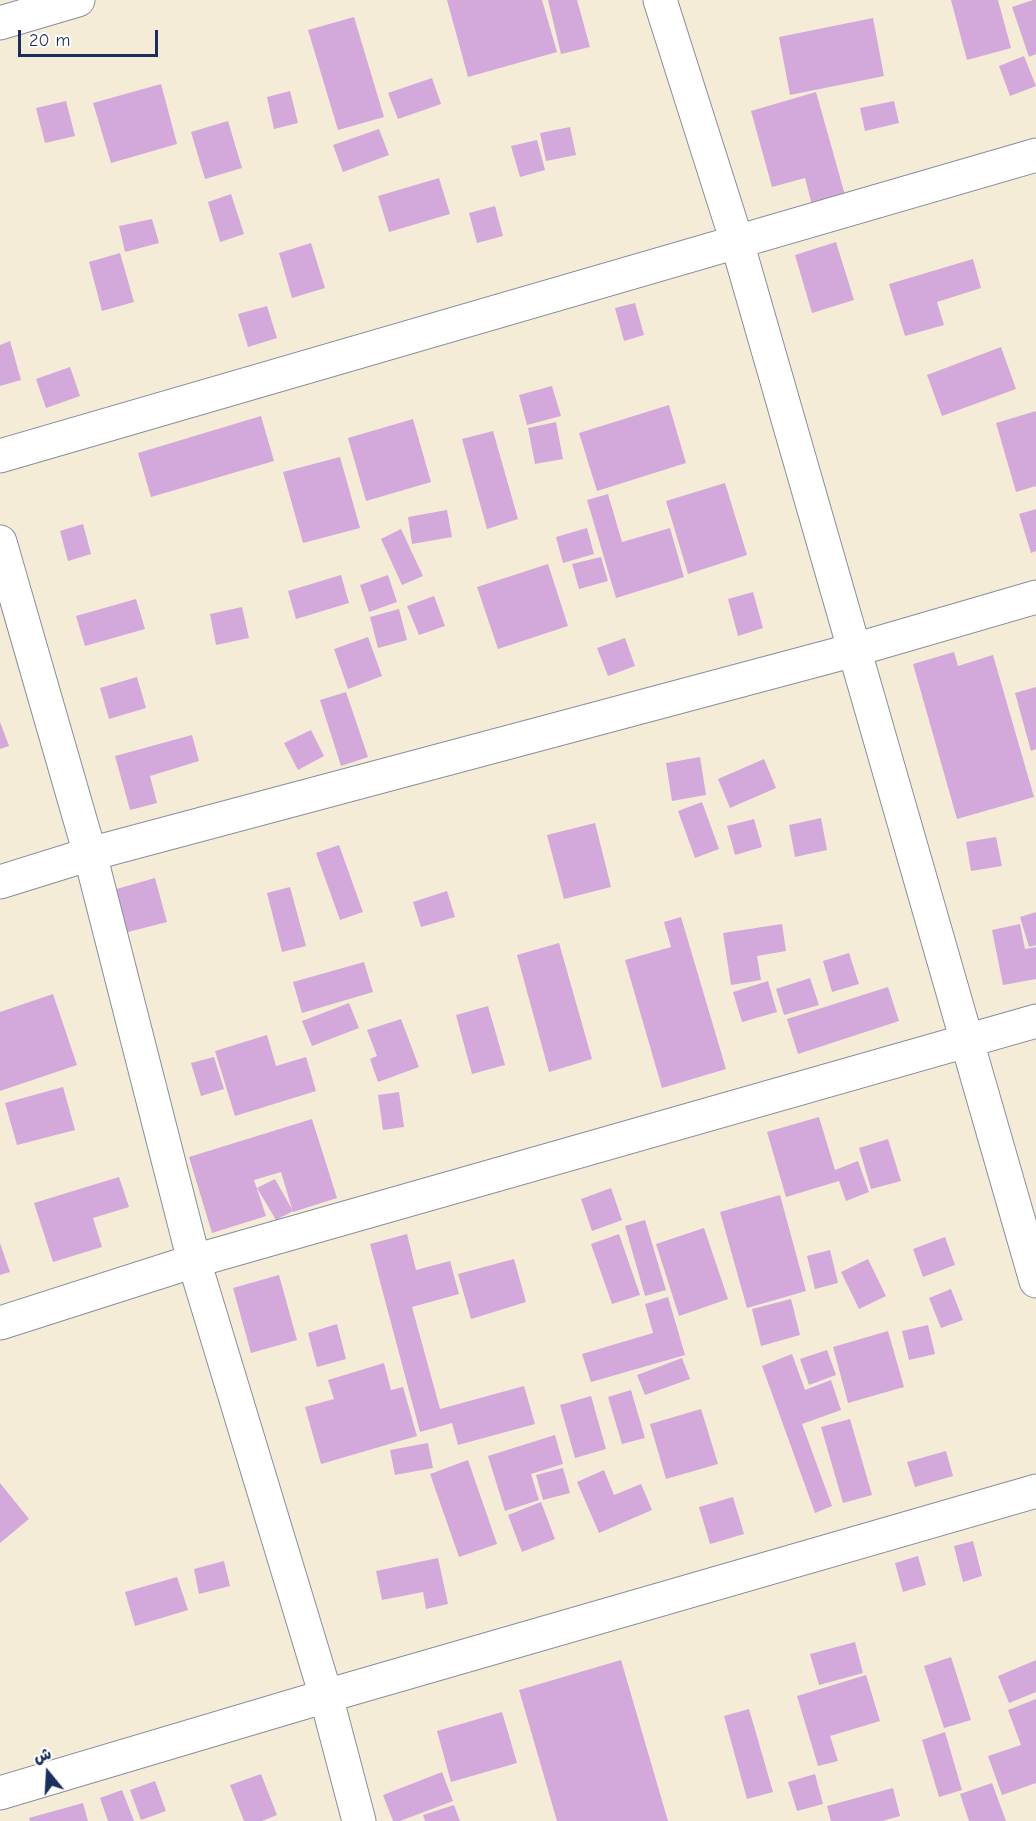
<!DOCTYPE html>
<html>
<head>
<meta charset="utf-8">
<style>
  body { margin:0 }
  #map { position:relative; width:1036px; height:1821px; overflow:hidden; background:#f4ecd7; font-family:"Comic Neue","Playpen Sans Arabic",sans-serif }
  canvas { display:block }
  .north { position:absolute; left:18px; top:1743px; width:60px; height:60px; -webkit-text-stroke:4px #fff; paint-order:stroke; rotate:342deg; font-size:16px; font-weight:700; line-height:24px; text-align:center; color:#1b2f5e }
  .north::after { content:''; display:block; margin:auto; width:21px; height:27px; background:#1b2f5e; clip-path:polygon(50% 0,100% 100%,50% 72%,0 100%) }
  .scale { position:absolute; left:18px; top:30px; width:140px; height:27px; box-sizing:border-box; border:3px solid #1b2f5e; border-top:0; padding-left:8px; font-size:18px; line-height:21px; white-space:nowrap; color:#1b2f5e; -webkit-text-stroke:4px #fff; paint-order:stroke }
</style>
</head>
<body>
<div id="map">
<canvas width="1036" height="1821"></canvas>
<div class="north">ش</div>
<div class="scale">20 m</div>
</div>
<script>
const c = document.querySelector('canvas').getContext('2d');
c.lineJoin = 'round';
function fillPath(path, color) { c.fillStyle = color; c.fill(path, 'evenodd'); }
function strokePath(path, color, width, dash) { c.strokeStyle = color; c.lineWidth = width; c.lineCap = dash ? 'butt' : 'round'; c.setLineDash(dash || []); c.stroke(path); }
const building = new Path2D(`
  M 447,0 L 542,0 L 557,52 L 468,77 Z
  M 548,0 L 577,0 L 590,47 L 561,54 Z
  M 951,0 L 998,0 L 1011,48 L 967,60 Z
  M 1033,0 L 1036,0 L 1036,54 L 1029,57 L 1012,7 Z
  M 354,17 L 384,117 L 338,130 L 308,30 Z
  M 873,18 L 884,76 L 790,95 L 779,37 Z
  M 1024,56 L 1036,86 L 1010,96 L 999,66 Z
  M 432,78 L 441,104 L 398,119 L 388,93 Z
  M 161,84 L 177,144 L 111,163 L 93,103 Z
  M 290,91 L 298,123 L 274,129 L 267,97 Z
  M 816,92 L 845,195 L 812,205 L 805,178 L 772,187 L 751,111 Z
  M 66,101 L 75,136 L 45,143 L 36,108 Z
  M 894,101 L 899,123 L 865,131 L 860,108 Z
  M 228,121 L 242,168 L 205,179 L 191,132 Z
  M 570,127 L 576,155 L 546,161 L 540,133 Z
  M 379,129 L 389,155 L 343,172 L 333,145 Z
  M 537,140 L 545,170 L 520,177 L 511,146 Z
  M 439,178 L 450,214 L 389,232 L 378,196 Z
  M 231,194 L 244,234 L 220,242 L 208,202 Z
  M 495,206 L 503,236 L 477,243 L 469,213 Z
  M 152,219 L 159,243 L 125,252 L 119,226 Z
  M 836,242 L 854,300 L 812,313 L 795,255 Z
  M 311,243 L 325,288 L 292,298 L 279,253 Z
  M 120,253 L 134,302 L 102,311 L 89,262 Z
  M 973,259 L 981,288 L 937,302 L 944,325 L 905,336 L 889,284 Z
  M 635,303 L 644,335 L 624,341 L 615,308 Z
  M 267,306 L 277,338 L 248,347 L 238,314 Z
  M 10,341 L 21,380 L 0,386 L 0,345 Z
  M 1001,347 L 1016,389 L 942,416 L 927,375 Z
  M 70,367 L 80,396 L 46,408 L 36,379 Z
  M 552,386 L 561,416 L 527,425 L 519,395 Z
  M 669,405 L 686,463 L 597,491 L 579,433 Z
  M 1036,411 L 1036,486 L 1016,492 L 996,423 Z
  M 261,416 L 274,461 L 151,497 L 138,453 Z
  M 413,419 L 431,482 L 366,501 L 348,438 Z
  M 556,422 L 563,459 L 535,464 L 528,428 Z
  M 493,431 L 518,519 L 487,529 L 462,439 Z
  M 340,457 L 360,528 L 303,543 L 283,472 Z
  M 725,483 L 747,555 L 688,574 L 666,501 Z
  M 608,494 L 622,542 L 670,528 L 684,577 L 616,598 L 587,500 Z
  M 1036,509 L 1036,551 L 1031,553 L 1019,514 Z
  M 447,510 L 452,537 L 412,544 L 408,517 Z
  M 83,524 L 91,554 L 68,561 L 60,531 Z
  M 587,528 L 594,554 L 563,563 L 556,537 Z
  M 401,529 L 423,576 L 402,585 L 381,539 Z
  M 601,557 L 608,581 L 579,589 L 572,564 Z
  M 548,564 L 568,626 L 498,649 L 477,587 Z
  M 341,575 L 349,603 L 296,619 L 288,591 Z
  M 388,575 L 397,602 L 369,612 L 360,585 Z
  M 753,592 L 763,628 L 738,636 L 728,599 Z
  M 434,596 L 445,626 L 419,635 L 407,606 Z
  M 136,599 L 145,629 L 85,646 L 76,616 Z
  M 242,607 L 249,638 L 216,645 L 210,614 Z
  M 399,609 L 407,640 L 378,648 L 370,617 Z
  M 368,637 L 382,676 L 348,689 L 334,649 Z
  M 625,638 L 635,666 L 608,676 L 597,648 Z
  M 954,652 L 958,666 L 993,655 L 1034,797 L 957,819 L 913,664 Z
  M 137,677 L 146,708 L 109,719 L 100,688 Z
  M 1036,687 L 1036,749 L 1031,751 L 1015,693 Z
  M 346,692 L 368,757 L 341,766 L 320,700 Z
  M 0,722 L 9,746 L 0,749 Z
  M 311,730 L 324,756 L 298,770 L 284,743 Z
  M 192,735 L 199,761 L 150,776 L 157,803 L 130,810 L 115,756 Z
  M 700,757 L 706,795 L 672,801 L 666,763 Z
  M 764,759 L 776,788 L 730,808 L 718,779 Z
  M 702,802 L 719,849 L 695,858 L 678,811 Z
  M 821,818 L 827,850 L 795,857 L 789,825 Z
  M 754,819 L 762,847 L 735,855 L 727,826 Z
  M 595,823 L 611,887 L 564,899 L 547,835 Z
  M 996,837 L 1002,866 L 971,871 L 966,842 Z
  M 339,845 L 363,912 L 340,920 L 316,853 Z
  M 155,878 L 167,922 L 124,933 L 113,890 Z
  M 290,887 L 306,946 L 282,952 L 267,893 Z
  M 447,891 L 455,917 L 421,927 L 413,902 Z
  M 1036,912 L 1036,945 L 1029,947 L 1020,917 Z
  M 681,917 L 726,1069 L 662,1088 L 625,960 L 671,947 L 664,922 Z
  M 782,924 L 786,951 L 757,956 L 761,980 L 731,985 L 723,933 Z
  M 1020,924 L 1025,949 L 1036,947 L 1036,979 L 1003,985 L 992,930 Z
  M 559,943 L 592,1059 L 549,1072 L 517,955 Z
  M 849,953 L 859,984 L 832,992 L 823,961 Z
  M 364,962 L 373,992 L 302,1013 L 293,982 Z
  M 810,978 L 819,1005 L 784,1015 L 776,989 Z
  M 768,981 L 777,1012 L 742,1022 L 733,992 Z
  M 888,987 L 899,1021 L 798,1054 L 787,1019 Z
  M 53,994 L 77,1065 L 0,1091 L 0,1012 Z
  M 349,1003 L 359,1028 L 312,1046 L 302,1021 Z
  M 488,1006 L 505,1065 L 472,1074 L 456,1015 Z
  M 401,1019 L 419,1067 L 378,1082 L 370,1059 L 377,1056 L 367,1030 Z
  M 267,1035 L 276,1066 L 306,1057 L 316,1091 L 235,1116 L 215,1051 Z
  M 214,1057 L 224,1089 L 201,1096 L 191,1063 Z
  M 63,1087 L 75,1130 L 17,1145 L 5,1103 Z
  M 399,1092 L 404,1127 L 383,1130 L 378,1095 Z
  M 819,1117 L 835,1170 L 858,1161 L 869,1192 L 846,1201 L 839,1181 L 786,1197 L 767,1132 Z
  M 312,1119 L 337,1198 L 293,1212 L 281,1172 L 254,1180 L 266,1216 L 212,1233 L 189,1157 Z
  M 888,1139 L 901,1181 L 871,1189 L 859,1148 Z
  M 119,1177 L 129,1207 L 93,1218 L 102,1247 L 53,1262 L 34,1203 Z
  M 275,1179 L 293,1211 L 276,1220 L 257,1188 Z
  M 611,1188 L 622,1220 L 592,1231 L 581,1199 Z
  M 780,1195 L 806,1291 L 747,1308 L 720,1212 Z
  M 645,1220 L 666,1290 L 645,1296 L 625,1226 Z
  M 704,1228 L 728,1299 L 679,1316 L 656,1244 Z
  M 407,1234 L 416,1270 L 450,1261 L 459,1294 L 412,1307 L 440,1409 L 524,1386 L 535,1424 L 458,1445 L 452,1423 L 420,1432 L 370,1244 Z
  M 619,1234 L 640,1295 L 612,1304 L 591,1244 Z
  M 945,1237 L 955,1265 L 923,1277 L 913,1249 Z
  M 0,1243 L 10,1272 L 0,1275 Z
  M 830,1250 L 838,1283 L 815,1289 L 807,1256 Z
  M 514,1259 L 526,1302 L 471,1319 L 458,1274 Z
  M 868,1259 L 886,1296 L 859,1309 L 841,1272 Z
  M 279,1275 L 297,1340 L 251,1353 L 233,1288 Z
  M 951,1289 L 963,1320 L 941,1328 L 929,1298 Z
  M 668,1297 L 685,1355 L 591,1382 L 582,1354 L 653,1333 L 645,1304 Z
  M 791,1299 L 800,1335 L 761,1346 L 752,1309 Z
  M 337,1324 L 346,1359 L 317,1367 L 308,1333 Z
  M 928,1325 L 935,1354 L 909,1360 L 902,1331 Z
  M 888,1331 L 904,1387 L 848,1403 L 833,1347 Z
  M 827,1350 L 836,1375 L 809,1385 L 800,1359 Z
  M 792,1354 L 805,1390 L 831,1380 L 841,1410 L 802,1424 L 832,1506 L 815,1513 L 762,1366 Z
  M 682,1358 L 690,1379 L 645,1395 L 637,1375 Z
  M 384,1363 L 391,1390 L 403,1387 L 417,1436 L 321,1464 L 305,1407 L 334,1399 L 328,1380 Z
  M 631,1390 L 645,1438 L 622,1444 L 608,1397 Z
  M 591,1396 L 606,1449 L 575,1458 L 560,1405 Z
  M 701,1409 L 718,1464 L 666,1479 L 650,1424 Z
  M 850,1419 L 872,1495 L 843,1503 L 821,1427 Z
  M 555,1435 L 563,1464 L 531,1474 L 539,1500 L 505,1511 L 488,1456 Z
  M 428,1443 L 433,1468 L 395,1475 L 390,1450 Z
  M 946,1451 L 953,1476 L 915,1487 L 907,1462 Z
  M 468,1460 L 497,1544 L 459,1557 L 430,1474 Z
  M 563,1468 L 570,1493 L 543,1500 L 536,1475 Z
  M 604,1470 L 614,1495 L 641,1484 L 652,1510 L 599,1533 L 577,1482 Z
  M 0,1483 L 29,1519 L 0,1543 Z
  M 733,1497 L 744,1534 L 710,1544 L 699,1507 Z
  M 541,1502 L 555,1539 L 522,1552 L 508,1515 Z
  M 973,1541 L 982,1576 L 963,1582 L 954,1546 Z
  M 918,1556 L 926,1585 L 903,1592 L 895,1563 Z
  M 438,1558 L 448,1604 L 426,1609 L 423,1592 L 382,1600 L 376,1571 Z
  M 224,1561 L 230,1586 L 199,1594 L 194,1569 Z
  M 177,1577 L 188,1610 L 135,1626 L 125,1592 Z
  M 855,1642 L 863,1673 L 819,1685 L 810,1654 Z
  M 951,1657 L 971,1720 L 944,1728 L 924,1666 Z
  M 621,1660 L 668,1821 L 557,1821 L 519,1690 Z
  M 1036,1660 L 1036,1692 L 1009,1703 L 998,1676 Z
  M 866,1675 L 880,1721 L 830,1736 L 838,1761 L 818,1766 L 797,1696 Z
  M 1036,1699 L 1036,1783 L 1002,1795 L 988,1756 L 1021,1745 L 1008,1710 Z
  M 749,1709 L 773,1792 L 747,1799 L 724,1716 Z
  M 502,1712 L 517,1763 L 451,1782 L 437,1731 Z
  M 945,1732 L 962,1790 L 939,1797 L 922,1740 Z
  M 442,1772 L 453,1801 L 400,1821 L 393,1821 L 383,1795 Z
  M 261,1774 L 277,1815 L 262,1821 L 244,1821 L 230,1785 Z
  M 815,1774 L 823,1804 L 797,1811 L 788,1782 Z
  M 155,1781 L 166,1811 L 141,1820 L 130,1790 Z
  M 992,1783 L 1006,1821 L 969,1821 L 960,1794 Z
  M 893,1788 L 900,1816 L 882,1821 L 831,1821 L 827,1806 Z
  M 122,1790 L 134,1821 L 108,1821 L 100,1798 Z
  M 83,1803 L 88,1821 L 30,1821 L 29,1818 Z
  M 454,1805 L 460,1821 L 425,1821 L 423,1815 Z`);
const minor = new Path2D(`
  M 660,0 L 737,242 L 1036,1281
  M 0,23 L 78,0
  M 0,456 L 1036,155
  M 0,542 L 90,854 L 194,1261 L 326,1696 L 359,1821
  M 0,882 L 90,854 L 854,650 L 1036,597
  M 0,1323 L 194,1261 L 1036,1021
  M 0,1793 L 326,1696 L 1036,1491`);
fillPath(building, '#d3a9dc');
strokePath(minor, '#888e9a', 35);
strokePath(minor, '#fff', 33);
</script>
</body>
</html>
